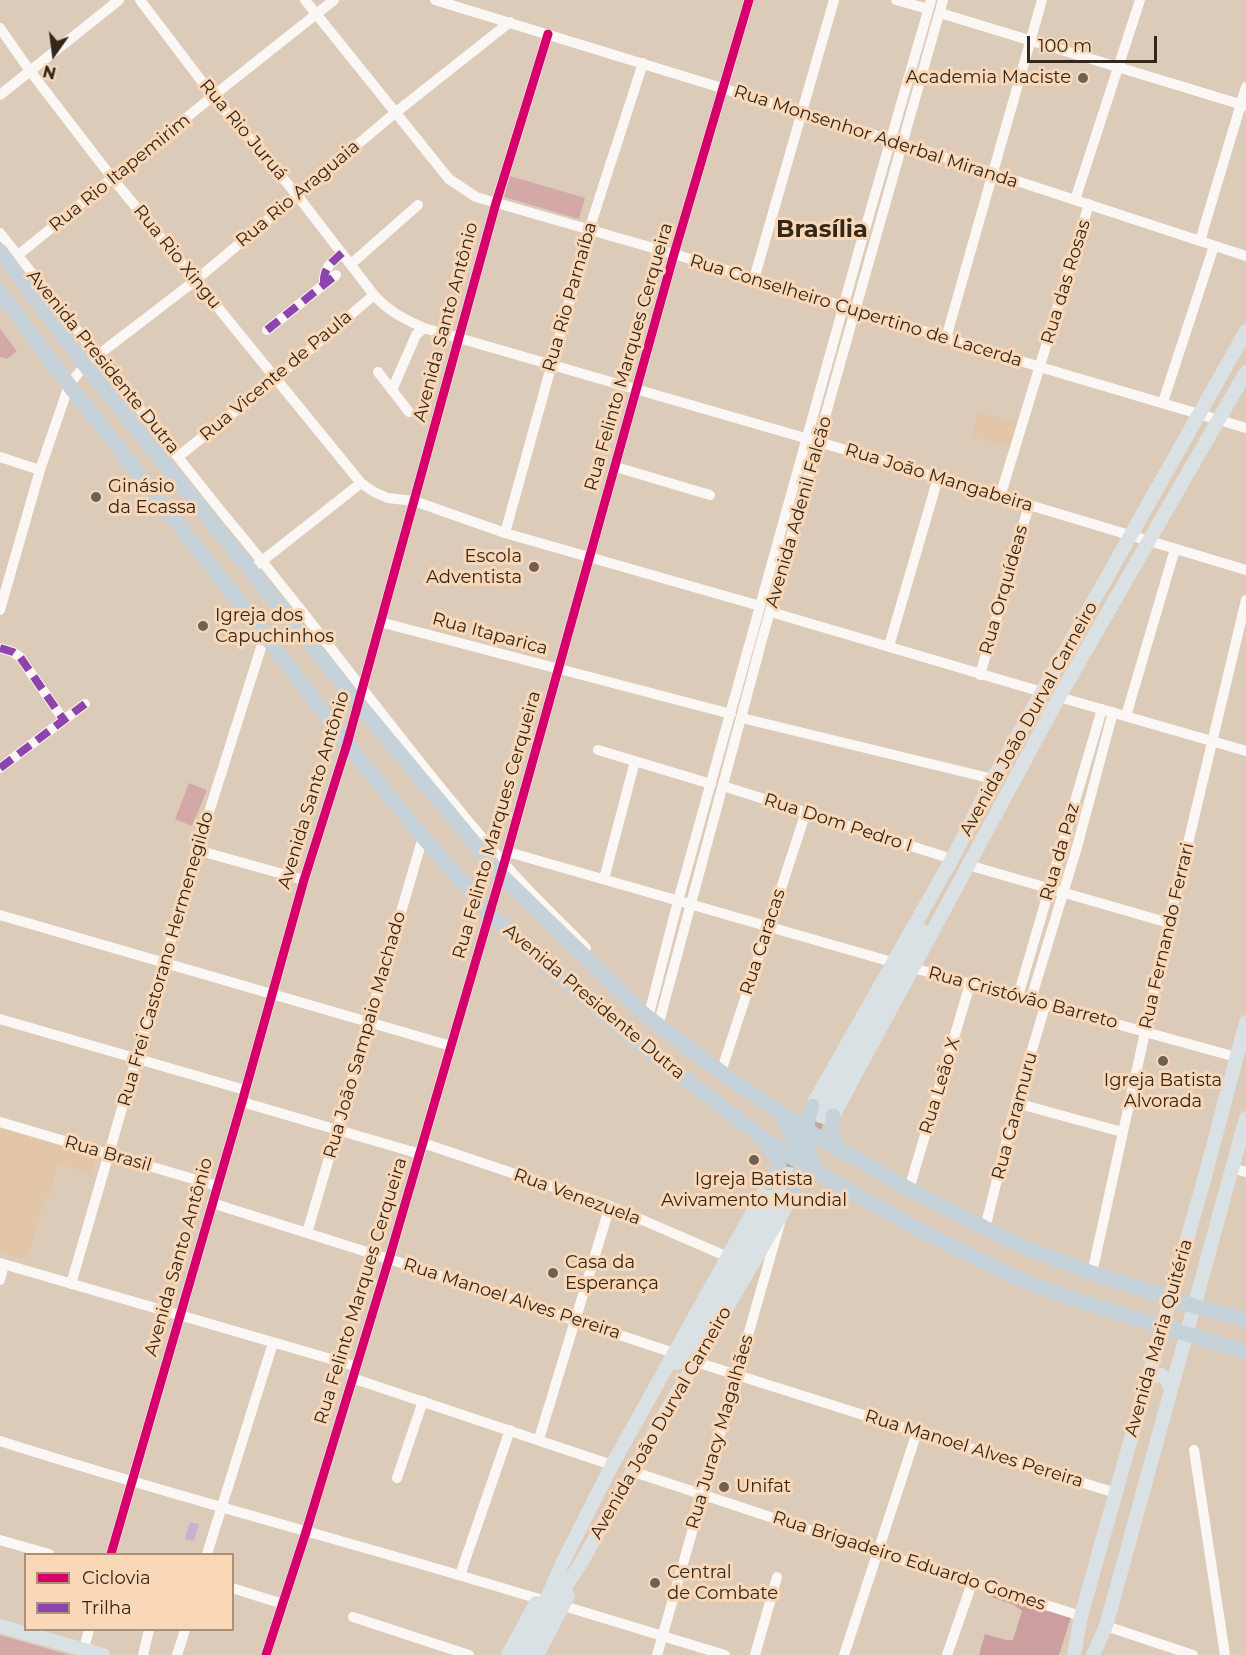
<!DOCTYPE html>
<html>
<head>
<meta charset="utf-8">
<style>
  body { margin:0 }
  #map { position:relative; width:1246px; height:1655px; overflow:hidden; background:#ddcbb9; font-family:Montserrat,sans-serif }
  canvas { display:block }
  .legend { position:absolute; left:24px; top:1553px; width:210px; height:78px; box-sizing:border-box; background:#fad8b7; border:2px solid #aa9178; margin:0; padding:8px 10px; list-style:none; font-size:18px; color:#33271a }
  .legend li { display:flex; align-items:center; gap:12px; height:30px }
  .legend b { width:30px; border:2px solid #aa9178 }
  .north { position:absolute; left:24px; top:24px; width:60px; height:60px; -webkit-text-stroke:4px #fad8b7; paint-order:stroke; rotate:194deg; font-size:16px; font-weight:700; line-height:24px; text-align:center; color:#33271a }
  .north::after { content:''; display:block; margin:auto; width:21px; height:27px; background:#33271a; clip-path:polygon(50% 0,100% 100%,50% 72%,0 100%) }
  .scale { position:absolute; left:1027px; top:36px; width:130px; height:27px; box-sizing:border-box; border:3px solid #33271a; border-top:0; padding-left:8px; font-size:18px; line-height:21px; white-space:nowrap; color:#33271a; -webkit-text-stroke:4px #fad8b7; paint-order:stroke }
</style>
</head>
<body>
<div id="map">
<canvas width="1246" height="1655"></canvas>
<ul class="legend">
<li><b style="height:8px;background:#d6006c"></b>Ciclovia</li>
<li><b style="height:8px;background:#8e44ad"></b>Trilha</li>
</ul>
<div class="north">N</div>
<div class="scale">100 m</div>
</div>
<script>
const c = document.querySelector('canvas').getContext('2d');
c.lineJoin = 'round';
function fillPath(path, color) { c.fillStyle = color; c.fill(path, 'evenodd'); }
function strokePath(path, color, width, dash) { c.strokeStyle = color; c.lineWidth = width; c.lineCap = dash ? 'butt' : 'round'; c.setLineDash(dash || []); c.stroke(path); }
function write(font, color, halo, rows, align = 'center') {
  c.font = font + ' Montserrat,sans-serif'; c.lineWidth = 6; c.setLineDash([]); c.textBaseline = 'middle'; c.strokeStyle = halo; c.fillStyle = color; for (const [text, x, y, turn = 0] of rows) {
    c.save(); c.translate(x, y); c.rotate((+turn || 0) * Math.PI / 180); c.textAlign = isNaN(turn) ? turn : align; if (halo) c.strokeText(text, 0, 0); c.fillText(text, 0, 0); c.restore();
  }
}
const built = new Path2D(`
  M 978,412 L 1020,423 L 1014,448 L 972,437 Z
  M 0,1128 L 96,1156 L 91,1174 L 58,1164 L 49,1198 L 45,1197 L 27,1260 L 0,1252 Z`);
const green = new Path2D(`
  M 510,176 L 585,198 L 579,219 L 504,197 Z
  M 0,329 L 17,351 L 7,359 L 0,357 Z
  M 189,783 L 207,790 L 192,826 L 175,819 Z
  M 0,1635 L 69,1655 L 0,1655 Z`);
const forest = new Path2D(`
  M 991,1591 L 1071,1617 L 1059,1655 L 979,1655 L 985,1634 L 1006,1640 L 1013,1640 L 1022,1611 L 1014,1605 L 989,1596 Z`);
const water = new Path2D(`
  M 190,1522 L 199,1524 L 194,1541 L 185,1539 Z`);
const majorTunnel = new Path2D(`
  M 780,1189 L 825,1107`);
const minor = new Path2D(`
  M 140,0 L 213,96 L 297,195 L 374,295 C 388,311 404,319 424,328 L 819,442 L 1246,570
  M 305,0 L 449,179 L 476,197 L 674,254 L 1040,367 L 1246,428
  M 435,0 L 904,144 L 1246,256
  M 896,0 L 928,9
  M 940,13 L 1246,106
  M 0,28 L 30,71 L 113,179 L 361,483 L 374,492 L 388,498 L 414,501 L 505,533 L 760,606
  M 0,95 L 119,0
  M 1075,200 L 1140,0
  M 0,233 L 224,515 C 320,629 406,751 504,863 C 529,893 559,920 586,948
  M 1200,241 L 1246,87
  M 17,256 L 213,96 L 334,0
  M 351,264 L 418,205
  M 754,279 L 834,0
  M 324,284 C 323,268 331,263 342,253
  M 267,330 L 336,275
  M 946,338 L 1042,0
  M 378,372 L 392,390
  M 1163,402 L 1214,246
  M 409,412 L 392,390 L 416,335 L 424,328
  M 179,456 L 275,379 L 374,295
  M 0,457 L 40,470
  M 616,467 L 710,495
  M 1000,497 L 1089,204
  M 505,533 L 589,230 L 643,63
  M 257,565 L 361,483
  M 0,610 L 40,470 L 69,385 L 85,365 L 196,280 L 395,113 L 510,22
  M 771,612 L 1042,692
  M 380,622 L 731,714
  M 889,646 L 938,478
  M 0,648 L 13,652 L 20,657 L 63,719
  M 980,675 L 1029,505
  M 1059,697 L 1246,751
  M 1126,716 L 1175,549
  M 742,718 L 993,779
  M 598,750 L 711,784
  M 0,768 L 85,704
  M 723,786 L 952,859
  M 197,850 L 304,880
  M 508,852 L 892,962
  M 968,865 L 1169,923
  M 604,879 L 635,761
  M 0,915 L 451,1046
  M 913,968 L 1236,1057
  M 1018,996 L 1102,709
  M 1031,999 L 1077,847 L 1113,712
  M 648,1018 L 678,901 L 859,250 L 931,0
  M 0,1019 L 245,1090
  M 658,1026 L 763,636 L 943,0
  M 721,1072 L 806,812
  M 242,1102 L 420,1154
  M 1016,1103 L 1122,1132
  M 0,1122 L 217,1186
  M 423,1143 L 610,1206 L 728,1257
  M 1232,1168 L 1246,1172
  M 909,1189 L 970,984
  M 212,1203 L 389,1259 L 674,1353
  M 985,1228 L 1016,1103 L 1046,1003
  M 307,1233 L 423,837
  M 0,1263 L 355,1366
  M 1092,1273 L 1169,923 L 1246,600
  M 0,1280 L 4,1264
  M 71,1284 L 197,850 L 265,635
  M 696,1362 L 917,1432 L 1116,1493
  M 352,1378 L 612,1465
  M 539,1439 L 610,1206
  M 0,1441 C 178,1498 360,1544 539,1599
  M 1194,1450 L 1225,1655
  M 634,1472 L 879,1553 L 1081,1616
  M 397,1478 L 423,1401
  M 0,1540 L 49,1554
  M 111,1554 L 242,1102 L 304,880 L 347,744 L 496,203 L 548,34
  M 207,1554 L 273,1343
  M 460,1575 L 510,1430
  M 232,1588 L 283,1604
  M 564,1606 L 725,1655
  M 353,1617 L 469,1655
  M 1106,1626 L 1193,1655
  M 82,1655 L 89,1630
  M 143,1655 L 149,1630
  M 177,1655 L 185,1630
  M 266,1655 L 306,1532 L 389,1259 L 504,864 L 674,254 L 749,0
  M 657,1655 L 780,1223
  M 755,1655 L 777,1577
  M 844,1655 L 917,1432
  M 947,1655 L 972,1583`);
const major = new Path2D(`
  M 1246,331 L 993,779 L 952,859 L 812,1106 C 816,1116 822,1118 833,1116 L 1059,697 L 1246,372
  M 826,1105 L 922,931
  M 677,1363 L 723,1292 L 780,1189
  M 1146,1381 L 1153,1376 L 1161,1375 L 1168,1381 L 1171,1388
  M 0,1626 L 103,1655
  M 508,1655 L 536,1603
  M 521,1655 L 581,1563 L 670,1405 L 784,1210 C 790,1197 795,1187 789,1174 L 781,1174 L 769,1183 L 612,1465 L 562,1564 L 525,1648
  M 537,1655 L 568,1596
  M 1074,1655 L 1081,1616 L 1205,1176 L 1246,1022
  M 1093,1655 L 1106,1626 L 1246,1118`);
const highway = new Path2D(`
  M 0,251 L 85,365 L 358,703 L 501,875 L 645,1015 L 737,1084 L 818,1137 L 909,1189 L 985,1228 L 1031,1250 L 1092,1273 L 1194,1306 L 1246,1320
  M 0,292 L 69,385 L 265,635 L 347,744 L 423,837 L 490,914 L 547,966 L 638,1043 L 759,1135 L 799,1162 L 919,1230 L 1023,1281 L 1076,1300 L 1246,1352
  M 812,1106 C 803,1130 807,1145 815,1169
  M 782,1116 L 792,1134 L 801,1169 L 792,1194
  M 833,1116 L 832,1135 L 837,1148
  M 768,1147 L 778,1155 L 779,1165 L 769,1183`);
const quiet = new Path2D(`
  M 324,284 C 323,268 331,263 342,253
  M 267,330 L 336,275
  M 0,648 L 13,652 L 20,657 L 63,719
  M 0,768 L 85,704`);
const cycleway = new Path2D(`
  M 111,1554 L 242,1102 L 304,880 L 347,744 L 496,203 L 548,34
  M 266,1655 L 306,1532 L 389,1259 L 504,864 L 674,254 L 749,0`);
const markers = [
  [1083,78,6,"#6e6052"],
  [96,497,6,"#6e6052"],
  [534,567,6,"#6e6052"],
  [203,626,6,"#6e6052"],
  [1163,1061,6,"#6e6052"],
  [754,1160,6,"#6e6052"],
  [553,1273,6,"#6e6052"],
  [724,1487,6,"#6e6052"],
  [655,1583,6,"#6e6052"]
];
const poiNames = [
  ["Academia Maciste",1071,78,"right"],
  ["Ginásio",108,487],
  ["da Ecassa",108,508],
  ["Escola",522,557,"right"],
  ["Adventista",522,578,"right"],
  ["Igreja dos",215,616],
  ["Capuchinhos",215,637],
  ["Igreja Batista",1163,1081,"center"],
  ["Alvorada",1163,1102,"center"],
  ["Igreja Batista",754,1180,"center"],
  ["Avivamento Mundial",754,1201,"center"],
  ["Casa da",565,1263],
  ["Esperança",565,1284],
  ["Unifat",736,1487],
  ["Central",667,1573],
  ["de Combate",667,1594]
];
const streetNames = [
  ["Rua Rio Juruá",243,130,50],
  ["Rua Monsenhor Aderbal Miranda",876,137,18],
  ["Rua Rio Itapemirim",120,173,-39],
  ["Rua Rio Araguaia",298,194,-40],
  ["Rua Rio Xingu",177,257,51],
  ["Rua das Rosas",1066,282,-73],
  ["Rua Rio Parnaíba",570,297,-74],
  ["Rua Conselheiro Cupertino de Lacerda",856,311,17],
  ["Avenida Santo Antônio",446,322,-75],
  ["Rua Felinto Marques Cerqueira",629,357,-74],
  ["Avenida Presidente Dutra",103,362,51],
  ["Rua Vicente de Paula",276,376,-40],
  ["Rua João Mangabeira",939,478,17],
  ["Avenida Adenil Falcão",799,512,-74],
  ["Rua Orquídeas",1004,590,-74],
  ["Rua Itaparica",490,634,15],
  ["Avenida João Durval Carneiro",1029,719,-61],
  ["Avenida Santo Antônio",314,790,-73],
  ["Rua Dom Pedro I",838,823,18],
  ["Rua Felinto Marques Cerqueira",497,825,-74],
  ["Rua da Paz",1060,852,-74],
  ["Rua Fernando Ferrari",1167,936,-77],
  ["Rua Caracas",763,942,-72],
  ["Rua Frei Castorano Hermenegildo",166,959,-74],
  ["Rua Cristóvão Barreto",1023,998,15],
  ["Avenida Presidente Dutra",594,1002,40],
  ["Rua João Sampaio Machado",365,1035,-74],
  ["Rua Leão X",940,1086,-73],
  ["Rua Caramuru",1015,1116,-75],
  ["Rua Brasil",108,1154,16],
  ["Rua Venezuela",577,1197,20],
  ["Avenida Santo Antônio",179,1257,-74],
  ["Rua Felinto Marques Cerqueira",361,1291,-73],
  ["Rua Manoel Alves Pereira",512,1299,18],
  ["Avenida Maria Quitéria",1159,1338,-74],
  ["Avenida João Durval Carneiro",661,1423,-60],
  ["Rua Juracy Magalhães",720,1432,-74],
  ["Rua Manoel Alves Pereira",974,1449,17],
  ["Rua Brigadeiro Eduardo Gomes",909,1561,18]
];
const districtNames = [
  ["Brasília",822,230]
];
fillPath(built, '#e3c6a8');
fillPath(green, '#d4a8a7');
fillPath(forest, '#cd9e9f');
fillPath(water, '#c9b0d5');
strokePath(majorTunnel, '#ba9', 14, [14, 7]);
strokePath(minor, '#faf7f4', 10);
strokePath(major, '#dae1e4', 14);
strokePath(highway, '#c6d2da', 15);
strokePath(quiet, '#8e44ad', 8, [15, 8]);
strokePath(cycleway, '#d6006c', 9);
for (const [x, y, r, color] of markers) { const dot = new Path2D(); dot.arc(x, y, r, 0, 2 * Math.PI); c.fillStyle = color; c.fill(dot); strokePath(dot, '#fad8b7', 2); }
write('18px', '#33271a', '#fad8b7', poiNames, 'left');
write('18px', '#33271a', '#fad8b7', streetNames);
write('bold 24px', '#33271a', '#fad8b7', districtNames);
</script>
</body>
</html>
